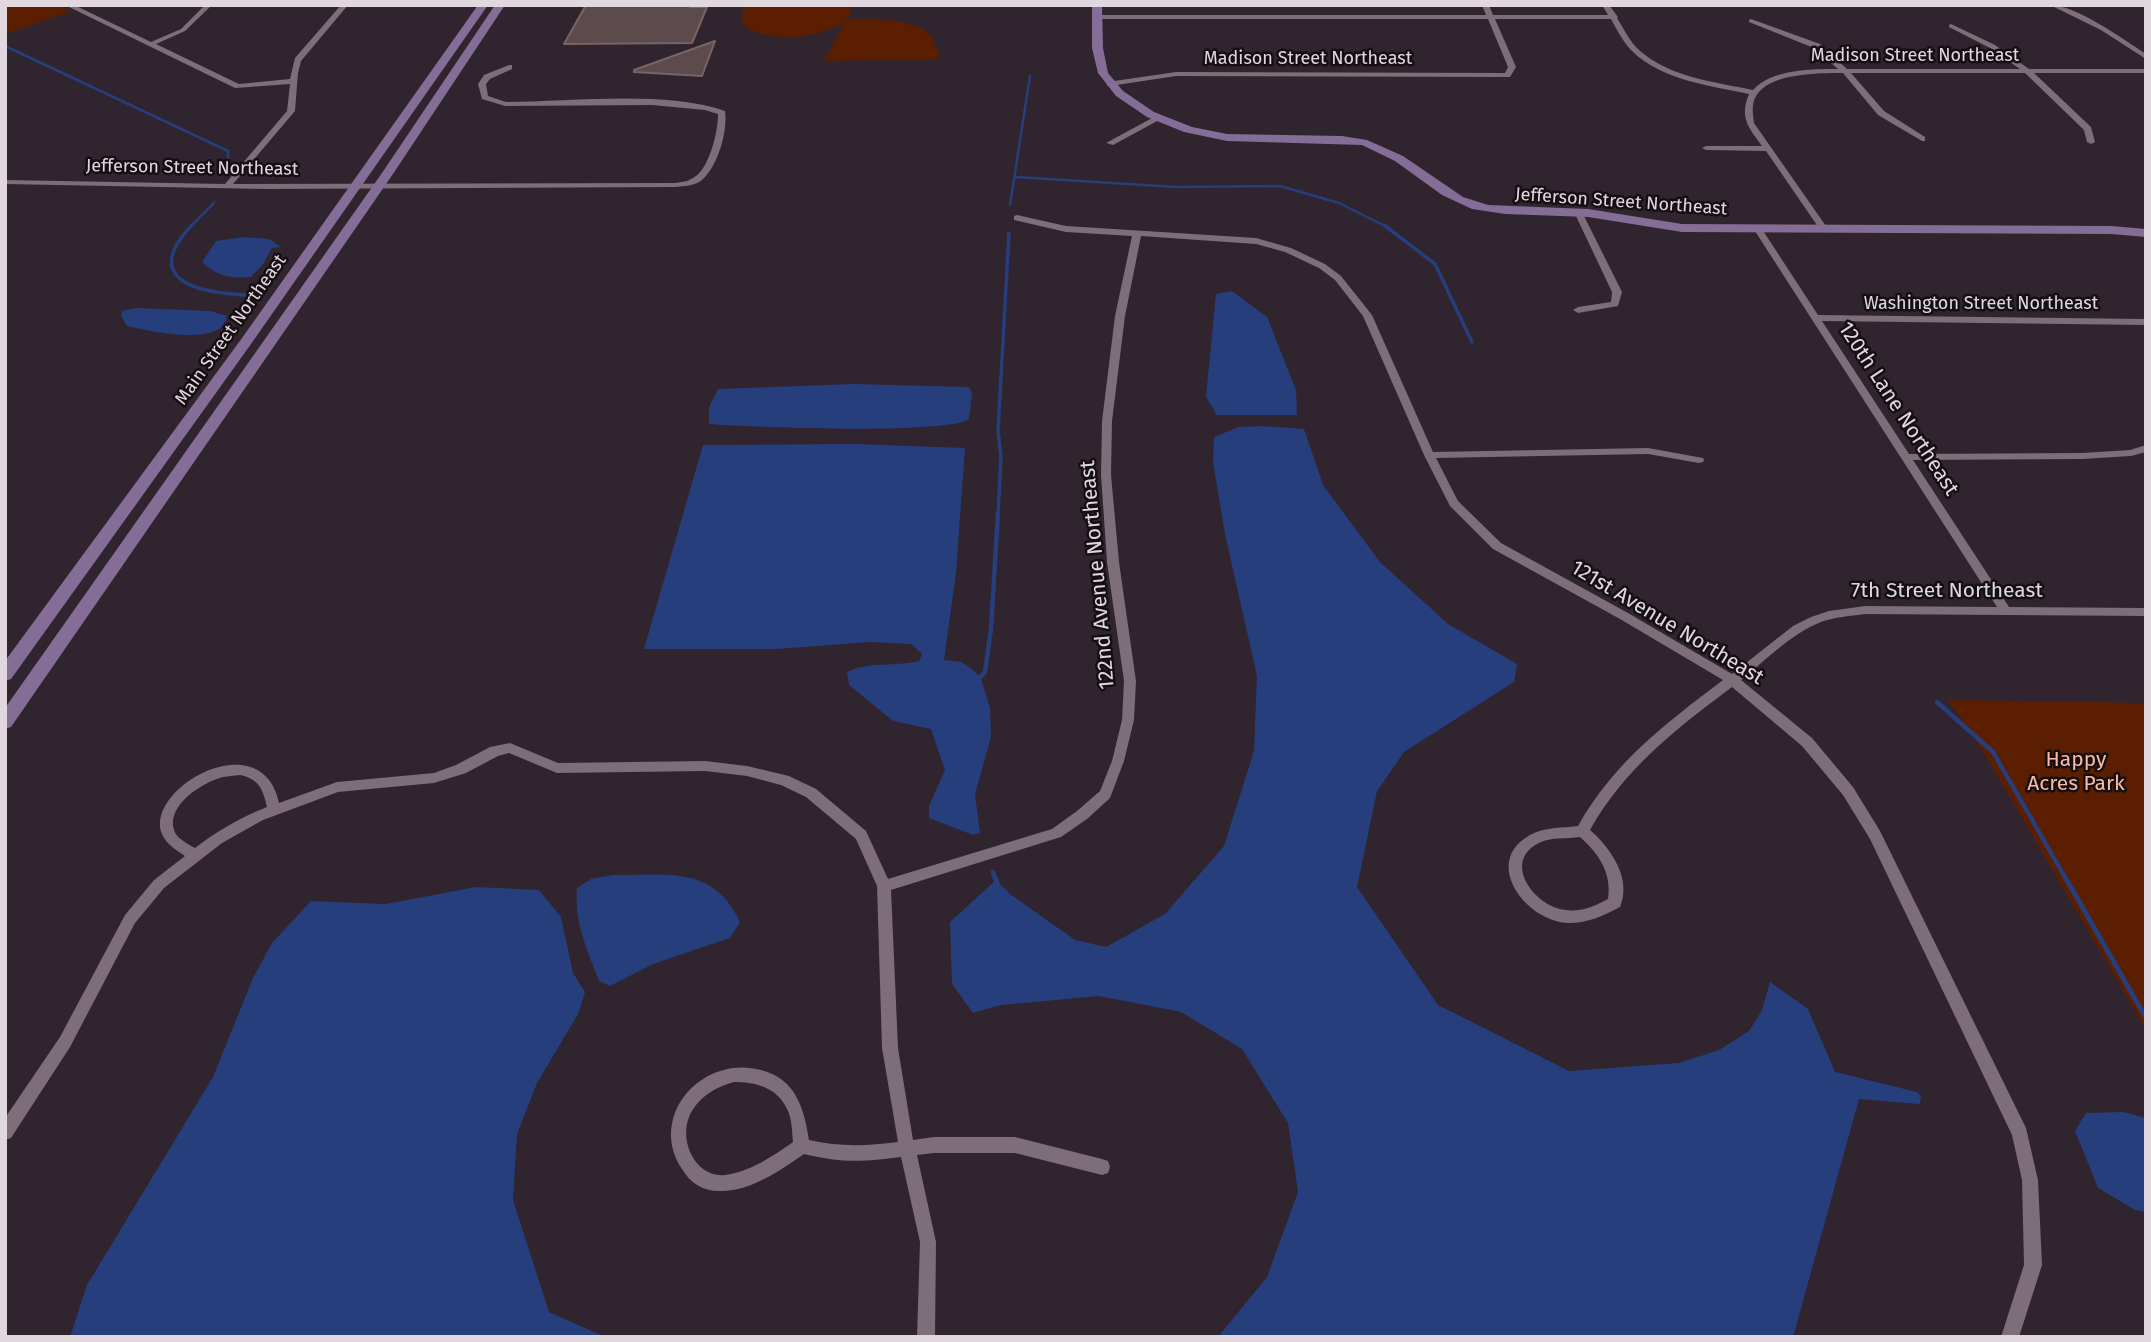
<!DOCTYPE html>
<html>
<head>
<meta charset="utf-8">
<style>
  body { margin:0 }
  #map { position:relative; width:2151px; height:1342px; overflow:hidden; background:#30242e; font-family:"Fira Sans",sans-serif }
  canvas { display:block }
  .frame { position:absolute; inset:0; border:7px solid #e1d8df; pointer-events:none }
</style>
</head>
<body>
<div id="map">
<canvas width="2151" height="1342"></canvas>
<div class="frame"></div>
</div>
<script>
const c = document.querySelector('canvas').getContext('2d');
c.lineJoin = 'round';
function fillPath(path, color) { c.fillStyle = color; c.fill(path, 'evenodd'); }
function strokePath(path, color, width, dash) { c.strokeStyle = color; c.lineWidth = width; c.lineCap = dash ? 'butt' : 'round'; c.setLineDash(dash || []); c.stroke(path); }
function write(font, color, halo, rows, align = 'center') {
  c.font = font + ' "Fira Sans",sans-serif'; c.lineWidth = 5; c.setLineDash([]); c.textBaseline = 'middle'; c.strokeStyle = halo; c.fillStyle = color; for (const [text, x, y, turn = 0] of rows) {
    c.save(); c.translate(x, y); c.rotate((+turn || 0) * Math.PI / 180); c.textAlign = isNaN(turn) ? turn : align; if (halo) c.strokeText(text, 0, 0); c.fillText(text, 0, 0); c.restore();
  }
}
const green = new Path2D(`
  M 5,5 L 58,5 L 71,11 L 5,34 Z
  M 744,5 L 853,5 L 848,19 C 869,18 914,18 929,34 C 936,41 937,50 939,59 L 824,61 L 845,22 C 814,39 781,42 747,29 L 741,20 Z
  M 1948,700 L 2146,703 L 2146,1030 L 1984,753 Z`);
const water = new Path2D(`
  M 244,237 L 269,239 L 281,247 L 272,248 L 263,264 L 251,277 C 230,279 217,276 202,262 L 216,241 Z
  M 1232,291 L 1267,317 L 1296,390 L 1297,415 L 1217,415 L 1206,397 L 1216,294 Z
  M 137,308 L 210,311 L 227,316 C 224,348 148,331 127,326 L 121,316 L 122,311 Z
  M 854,384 L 969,387 L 972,393 L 969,419 C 948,435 745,427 709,424 L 709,407 L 718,389 Z
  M 1262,426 L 1304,429 L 1323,485 L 1380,562 L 1448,624 L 1517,664 L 1514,682 L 1404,752 L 1377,791 L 1357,887 L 1438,1005 L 1569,1071 L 1679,1063 L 1719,1050 L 1749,1031 L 1762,1010 L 1770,982 L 1808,1009 L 1835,1072 L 1917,1092 L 1921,1096 L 1920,1104 L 1859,1099 L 1793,1337 L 1218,1337 L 1267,1277 L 1298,1192 L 1288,1123 L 1242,1049 L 1181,1012 L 1099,996 L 1001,1005 L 973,1013 L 952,984 L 950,922 L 996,880 L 1010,894 L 1075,940 L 1106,947 L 1165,914 L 1224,846 L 1254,751 L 1257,676 L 1225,534 L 1213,463 L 1214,437 L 1239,427 Z
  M 856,444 L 965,448 L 956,573 L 944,660 L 962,662 L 980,676 L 990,708 L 991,737 L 975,794 L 980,833 L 973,835 L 929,818 L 929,806 L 945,770 L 931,729 L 893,721 L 849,685 L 847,672 C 870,661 894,667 919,661 L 922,654 L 911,644 L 870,642 L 776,649 L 644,649 L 703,445 Z
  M 612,875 C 666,876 713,864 740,922 L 730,938 L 653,964 L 610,986 L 599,981 C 587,950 574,922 577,888 L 591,879 Z
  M 476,887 L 539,890 L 561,917 L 573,973 L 585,992 L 578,1014 L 537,1083 L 517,1134 L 513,1200 L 549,1312 L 605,1337 L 70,1337 L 87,1285 L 213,1077 L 253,978 L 272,943 L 311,901 L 386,904 Z
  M 2123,1112 L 2146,1118 L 2146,1212 L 2135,1210 L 2098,1188 L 2075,1131 L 2086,1113 Z`);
const streamFar3 = new Path2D(`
  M 5,46 L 228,151 L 228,161
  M 1016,177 L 1176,187 L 1280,186 L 1339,203 L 1387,227
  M 1010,205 L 1030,76
  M 190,227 L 214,203`);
const streamFar2 = new Path2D(`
  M 192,225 C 139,281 200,293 247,295
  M 1384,225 L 1435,264 L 1472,342
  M 998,514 L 1001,457 L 998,431 L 1009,233`);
const streamFar1 = new Path2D(`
  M 977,681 L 985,672 L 991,629 L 998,512
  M 1937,702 L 1993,752 L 2066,879
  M 993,872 L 995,879`);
const stream = new Path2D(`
  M 995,877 L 997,883
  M 2065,877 L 2146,1018`);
const building = new Path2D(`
  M 586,5 L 691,5 L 690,7 L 707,7 L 692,43 L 564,44 Z
  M 715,41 L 702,76 L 634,72 L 634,70 Z`);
const street = new Path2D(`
  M 65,5 L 74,5 L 151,42 L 181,29 L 205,5 L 212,5 L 185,31 L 156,44 L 239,84 L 290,79 L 295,58 L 341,5 L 348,5 L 301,61 L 298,73 L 295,111 L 233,184 L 675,183 C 680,182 687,182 691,179 C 709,172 718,132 718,114 L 705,110 L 652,105 L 505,106 L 482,99 L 478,84 L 484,75 L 509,65 L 512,65 L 512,69 L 490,79 L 486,84 L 488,96 L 506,102 C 571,102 664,90 725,111 C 728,131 718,166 702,180 C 695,186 684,186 675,187 L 265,189 L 5,184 L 5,180 L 225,184 L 287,111 L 290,84 L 235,88 Z
  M 1482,5 L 1489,5 L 1493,15 L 1608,15 L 1602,5 L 1609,5 L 1618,17 L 1617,18 C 1624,29 1630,42 1639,50 C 1669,77 1715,82 1753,90 C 1772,69 1811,69 1838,69 L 1814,48 L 1749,22 L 1749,20 L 1751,19 L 1820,44 L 1847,69 L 2020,69 L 1990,48 L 1949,27 L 1949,25 L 1951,24 L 1995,45 L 2029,69 L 2146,69 L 2146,73 L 2034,73 L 2091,127 L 2095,142 L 2091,144 L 2087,142 L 2084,130 L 2025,73 L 1851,73 L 1884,111 L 1925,137 L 1925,141 L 1922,141 L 1878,115 L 1843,73 C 1819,73 1769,73 1756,96 C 1751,105 1753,114 1754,123 L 1828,229 L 1824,232 L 1821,231 L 1766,151 L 1706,150 L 1702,148 L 1706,146 L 1762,146 C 1749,128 1739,118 1749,94 C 1711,86 1661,80 1632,51 C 1623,42 1617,30 1611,19 L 1495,19 L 1516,67 L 1510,77 L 1507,77 L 1176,76 L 1110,86 L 1107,86 L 1107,82 L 1176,72 L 1505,73 L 1508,67 L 1488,19 L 1097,19 L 1094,17 L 1097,15 L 1486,15 Z
  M 2050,5 C 2076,5 2123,39 2146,54 L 2146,59 L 2101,30 Z
  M 1154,117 L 1161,119 L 1113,145 L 1106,143 Z
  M 1579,211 L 1583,214 L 1622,292 L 1618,306 L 1578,313 L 1573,310 L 1578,307 L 1611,302 L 1612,292 L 1575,214 Z
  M 1017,215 L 1066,226 L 1256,238 L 1291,248 L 1325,264 L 1341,276 L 1372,315 L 1433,452 L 1648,448 L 1703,458 L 1704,460 L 1703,462 L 1699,463 L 1648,454 L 1436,458 L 1458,501 L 1501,543 L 1628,613 L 1732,674 L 1793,626 L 1811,617 L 1829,611 L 1865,606 L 1997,607 L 1753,228 L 1754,226 L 1760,226 L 1818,315 L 2146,319 L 2146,325 L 1822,321 L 1909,454 L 2082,453 L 2130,450 L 2146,445 L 2146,452 L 2131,456 L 2082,459 L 1913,460 L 2009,607 L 2146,608 L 2146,616 L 1865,614 C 1850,616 1835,617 1821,622 C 1791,634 1766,660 1741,680 L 1812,738 L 1853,787 L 1880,831 L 2026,1128 L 2038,1180 L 2042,1265 L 2019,1337 L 2001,1337 L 2024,1265 L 2022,1180 L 2012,1135 L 1870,839 L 1843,795 L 1802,746 L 1732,687 C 1677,728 1624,769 1590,830 C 1611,848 1632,879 1620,907 C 1603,916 1588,923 1569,923 C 1526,922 1481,862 1530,835 C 1544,827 1562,828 1578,826 C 1614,762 1665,724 1723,680 L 1620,619 L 1493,549 L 1450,506 L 1424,455 L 1363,316 L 1335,280 L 1319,268 L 1285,252 L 1256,244 L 1141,236 L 1125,316 L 1112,421 L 1111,475 L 1119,562 L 1136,681 L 1134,720 L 1124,761 L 1110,798 L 1087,819 L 1061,837 L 891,890 L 898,1048 L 913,1140 L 934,1137 L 1015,1137 L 1102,1159 L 1108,1161 L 1110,1167 L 1108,1173 L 1102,1175 L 1015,1153 L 934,1153 L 917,1155 L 936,1242 L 935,1337 L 917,1337 L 920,1242 L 901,1157 C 862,1162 842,1163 804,1154 C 781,1170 751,1191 722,1191 C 704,1192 691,1184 682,1169 C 647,1115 703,1054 761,1070 C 796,1079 804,1108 809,1140 C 839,1147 867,1146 898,1142 L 882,1048 L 877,886 L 856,839 L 806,797 L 781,785 L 747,776 L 705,771 L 557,773 L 509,753 L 498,756 L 466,773 L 434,783 L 338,792 L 263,820 L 222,843 L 164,888 L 135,923 L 70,1047 L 11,1138 L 5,1140 L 5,1118 L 60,1037 L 125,915 L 154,880 L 185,856 C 176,850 166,844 162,834 C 144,788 262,722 279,803 L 337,782 L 434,773 L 456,765 L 490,747 L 510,743 L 558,763 L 705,761 L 747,766 L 789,776 L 816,789 L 866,831 L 888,879 L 1052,829 L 1077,811 L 1100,791 L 1112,761 L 1122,720 L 1124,681 L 1107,562 L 1101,475 L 1102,421 L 1115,316 L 1132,236 L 1066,232 L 1014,220 L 1014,216 ZM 240,775 C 259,779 263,789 267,807 C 241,817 217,831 195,848 C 188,844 176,838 174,830 C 166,805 203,782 223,777 C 228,776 234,776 240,775 ZM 1580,837 C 1599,854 1612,873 1608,899 C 1595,906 1582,912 1566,910 C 1534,907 1500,860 1541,842 C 1552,837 1567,839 1580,837 ZM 734,1082 C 755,1082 777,1087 787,1109 C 792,1118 792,1132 793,1142 C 773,1156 750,1172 725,1175 C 696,1178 679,1142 689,1117 C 697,1098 715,1087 734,1082 Z`);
const secondary = new Path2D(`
  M 478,5 L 488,5 L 251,344 L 11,679 L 5,681 L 5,661 L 242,338 Z
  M 495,5 L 505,5 L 393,174 L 11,727 L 5,729 L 5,708 L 382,173 Z
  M 1092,5 L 1102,5 L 1103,48 L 1108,73 L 1123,91 L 1154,112 L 1192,127 L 1227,134 L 1342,136 L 1367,140 L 1403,156 L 1463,197 L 1488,205 L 1588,209 L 1682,224 L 2111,226 L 2146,229 L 2146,237 L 2111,234 L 1682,232 L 1588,217 L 1505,214 L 1472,209 L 1442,195 L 1395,161 L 1362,145 L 1227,141 L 1184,132 L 1147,117 L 1116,96 L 1098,73 L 1092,48 Z`);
const farStreetnames = [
  ["Madison Street Northeast",1915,56],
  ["Madison Street Northeast",1308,59],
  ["Jefferson Street Northeast",192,168,1],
  ["Jefferson Street Northeast",1621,202,4],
  ["Washington Street Northeast",1981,304],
  ["Main Street Northeast",231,330,-55]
];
const streetNames = [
  ["120th Lane Northeast",1898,409,57],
  ["122nd Avenue Northeast",1098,575,-95],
  ["7th Street Northeast",1947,591],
  ["121st Avenue Northeast",1667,623,31]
];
const parkNames = [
  ["Happy",2076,760],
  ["Acres Park",2076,784]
];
fillPath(green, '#5c1e00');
fillPath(water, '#263e7b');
strokePath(streamFar3, '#263e7b', 2.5);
strokePath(streamFar2, '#263e7b', 3.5);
strokePath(streamFar1, '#263e7b', 4.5);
strokePath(stream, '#263e7b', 5);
fillPath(building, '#5d4a4d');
strokePath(building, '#776467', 2);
fillPath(street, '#7d6e79');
fillPath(secondary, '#846d96');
write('18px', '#e1d8df', '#150f13', farStreetnames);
write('21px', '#e1d8df', '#150f13', streetNames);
write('21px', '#fbbaa1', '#150f13', parkNames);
</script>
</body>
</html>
